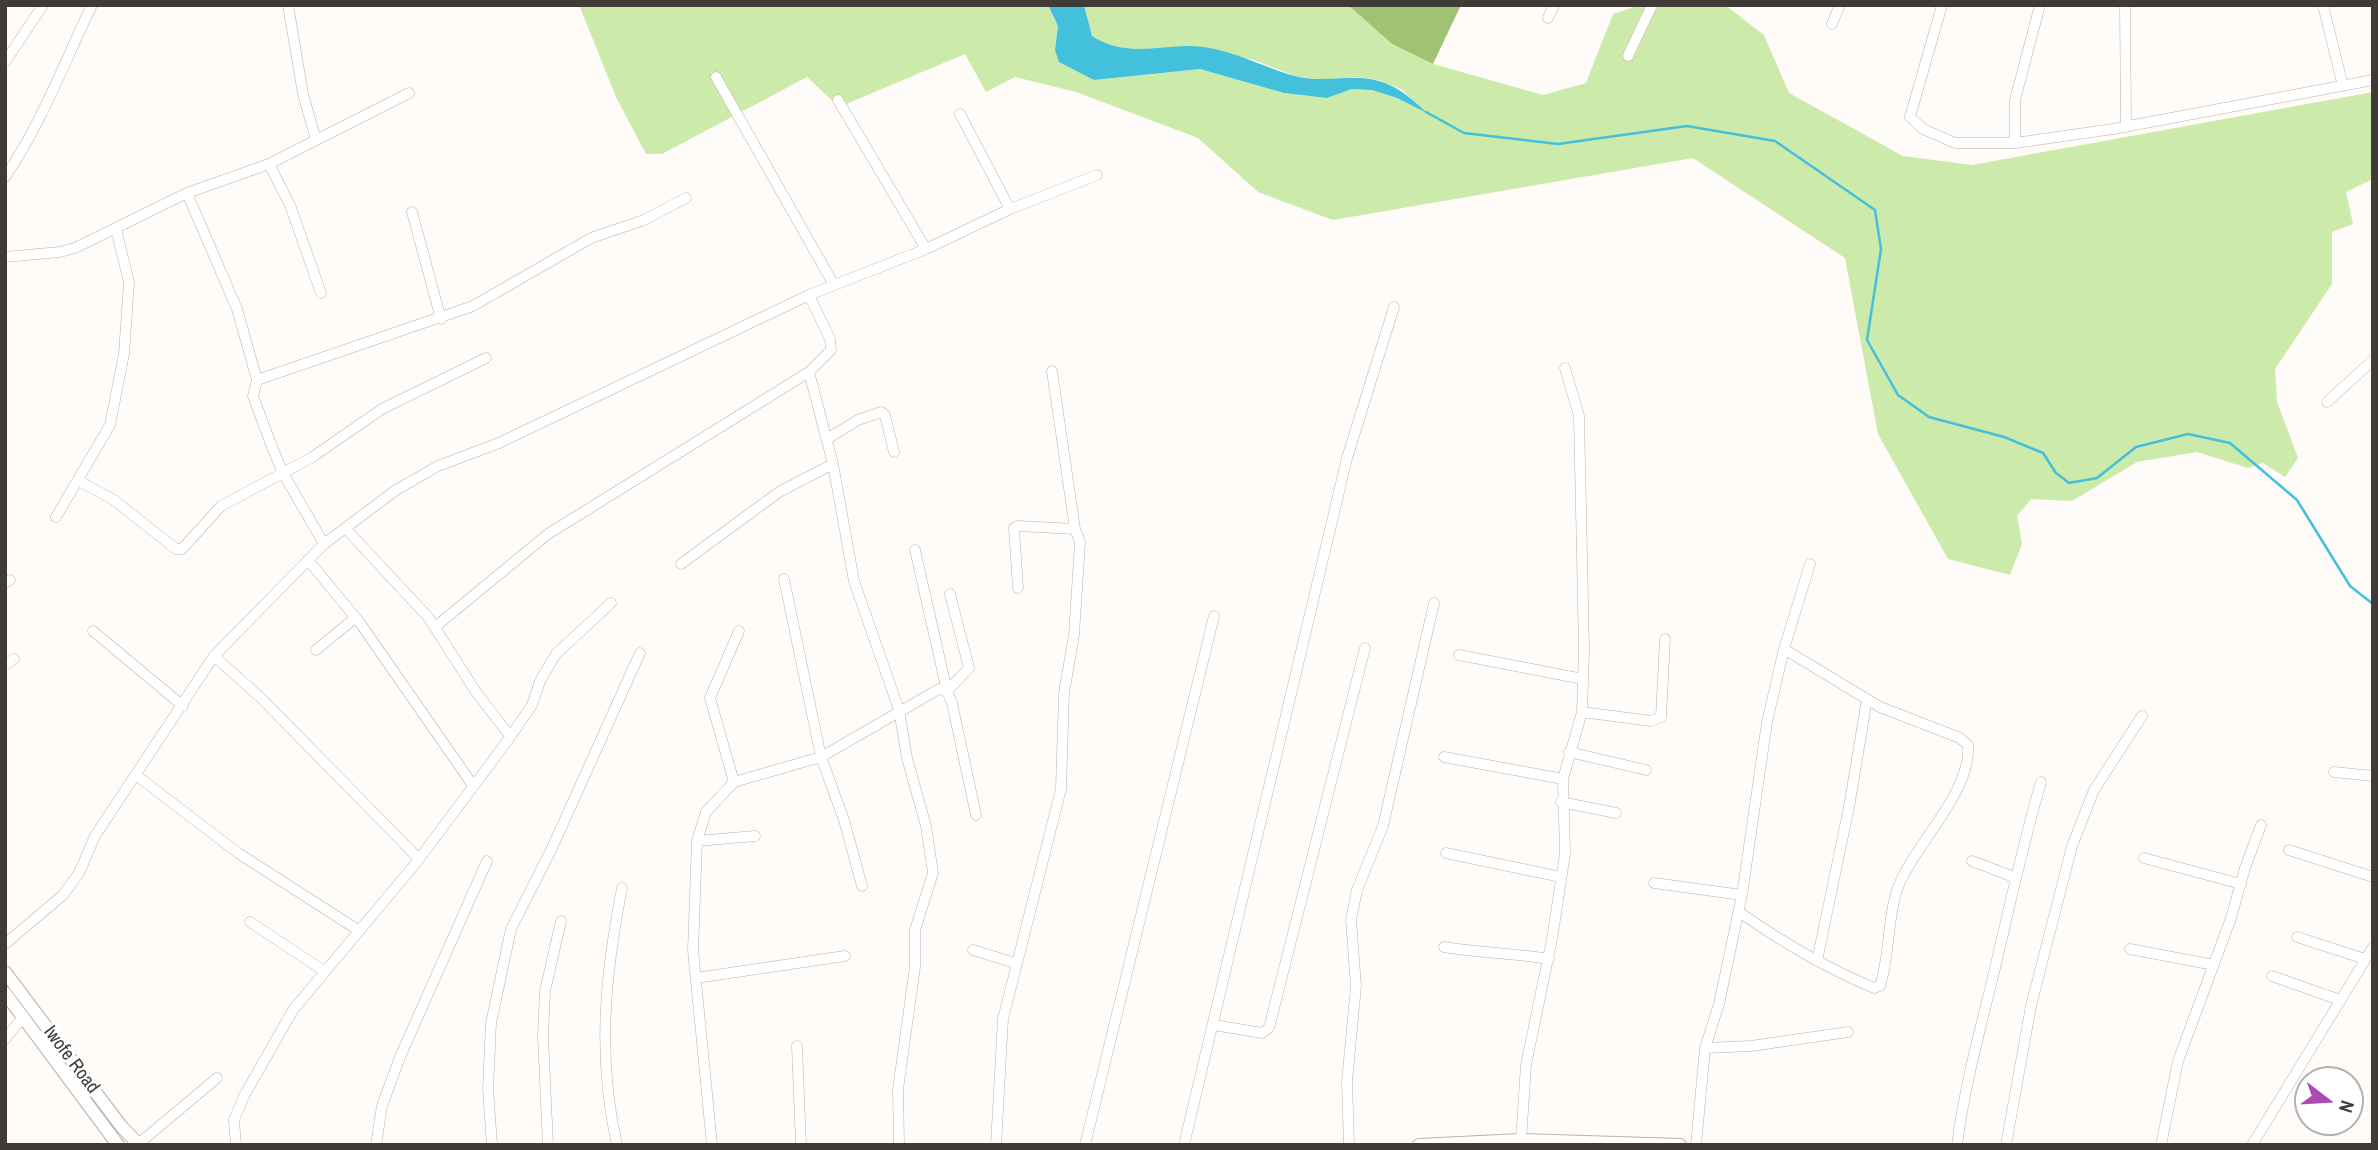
<!DOCTYPE html>
<html>
<head>
<meta charset="utf-8">
<style>
  body { margin:0 }
  #map { position:relative; width:2378px; height:1150px; overflow:hidden; background:#fefbf9; font-family:"Archivo Narrow",sans-serif }
  canvas { display:block }
  .frame { position:absolute; inset:0; border:7px solid #403b37; pointer-events:none }
  .north { position:absolute; left:2294px; top:1066px; width:70px; height:70px; box-sizing:border-box; background:#fff; border:2px solid #b3b1af; border-radius:50%; rotate:107deg; font-size:19px; font-weight:700; line-height:28px; text-align:center; color:#403b37 }
  .north::after { content:''; display:block; margin:auto; width:24px; height:32px; background:#ab4bb3; clip-path:polygon(50% 0,100% 100%,50% 72%,0 100%) }
</style>
</head>
<body>
<div id="map">
<canvas width="2378" height="1150"></canvas>
<div class="frame"></div>
<div class="north">N</div>
</div>
<script>
const c = document.querySelector('canvas').getContext('2d');
c.lineJoin = 'round';
function fillPath(path, color) { c.fillStyle = color; c.fill(path, 'evenodd'); }
function strokePath(path, color, width, dash) { c.strokeStyle = color; c.lineWidth = width; c.lineCap = dash ? 'butt' : 'round'; c.setLineDash(dash || []); c.stroke(path); }
function write(font, color, halo, rows, align = 'center') {
  c.font = font + ' "Archivo Narrow",sans-serif'; c.lineWidth = 6; c.setLineDash([]); c.textBaseline = 'middle'; c.strokeStyle = halo; c.fillStyle = color; for (const [text, x, y, turn = 0] of rows) {
    c.save(); c.translate(x, y); c.rotate((+turn || 0) * Math.PI / 180); c.textAlign = isNaN(turn) ? turn : align; if (halo) c.strokeText(text, 0, 0); c.fillText(text, 0, 0); c.restore();
  }
}
const green = new Path2D(`
  M 579,5 L 1048,5 L 1058,26 L 1055,50 L 1094,80 L 1200,69 L 1284,93 L 1327,98 L 1352,89 L 1372,90 L 1397,98 L 1424,111 L 1401,89 L 1378,80 L 1356,77 L 1324,80 L 1298,77 L 1251,59 L 1124,50 L 1105,44 L 1092,36 L 1084,5 L 1348,5 L 1392,44 L 1433,64 L 1543,95 L 1586,83 L 1613,14 L 1640,5 L 1725,5 L 1764,35 L 1789,93 L 1903,156 L 1972,165 L 2373,92 L 2373,179 L 2346,192 L 2353,224 L 2332,232 L 2332,284 L 2275,369 L 2277,402 L 2298,458 L 2285,477 L 2263,463 L 2248,468 L 2197,452 L 2137,462 L 2072,501 L 2031,499 L 2017,516 L 2022,544 L 2010,575 L 1948,559 L 1878,434 L 1845,258 L 1693,158 L 1333,220 L 1258,192 L 1198,138 L 1076,92 L 1015,77 L 986,92 L 965,54 L 839,107 L 807,77 L 662,154 L 646,154 L 616,97 Z`);
const forest = new Path2D(`
  M 1348,5 L 1461,5 L 1433,64 L 1392,44 Z`);
const water = new Path2D(`
  M 1048,5 L 1084,5 L 1092,36 C 1124,57 1155,46 1191,46 C 1229,47 1263,68 1299,77 C 1326,83 1352,73 1379,81 C 1399,87 1412,99 1427,113 L 1397,98 L 1372,90 L 1352,89 L 1327,98 L 1284,93 L 1200,69 L 1094,80 L 1059,62 L 1055,50 L 1058,26 Z`);
const stream = new Path2D(`
  M 1426,112 L 1464,133 L 1558,144 L 1687,126 L 1775,141 L 1875,210 L 1881,249 L 1867,340 L 1898,395 L 1929,417 L 2004,437 L 2043,453 L 2056,473 L 2069,483 L 2097,478 L 2136,447 L 2188,434 L 2230,443 L 2297,500 L 2350,586 L 2373,604`);
const minor = new Path2D(`
  M 288,5 L 303,94 L 316,140
  M 1942,5 L 1910,117 L 1923,129 L 1955,143 L 2015,143 L 2113,129 L 2373,80
  M 2125,5 L 2126,127
  M 2323,5 L 2343,86
  M 1548,18 L 1554,5
  M 1832,24 L 1840,5
  M 1628,56 L 1652,5
  M 5,62 L 43,5
  M 716,77 L 834,285
  M 838,100 L 926,249
  M 960,114 L 1010,209
  M 2015,143 L 2015,100 L 2040,5
  M 269,164 L 290,205 L 321,293
  M 5,177 C 41,125 64,63 92,5
  M 187,193 L 237,309 L 257,380 L 253,396 L 272,447 L 283,473 L 324,544
  M 412,212 L 441,319
  M 5,257 L 60,252 L 75,248 L 187,193 L 269,164 L 409,93
  M 809,295 L 830,339 L 831,350 L 809,372 L 833,464 L 854,581 L 899,710 L 907,758 L 926,826 L 933,873 L 915,930 L 915,967 L 898,1089 L 899,1145
  M 1052,371 L 1075,529
  M 257,380 L 473,306 L 591,238 L 644,220 L 686,198
  M 2327,402 L 2373,360
  M 827,439 L 858,420 L 881,412 L 885,415 L 894,452
  M 79,481 L 114,500 L 176,549 L 182,549 L 221,506 L 311,458 L 382,409 L 486,358
  M 56,517 L 110,425 L 124,354 L 129,282 L 116,229
  M 346,529 L 428,617 L 476,692 L 510,736
  M 915,550 L 947,691 L 969,668 L 950,594
  M 308,560 L 360,623 L 472,784
  M 681,564 L 779,492 L 833,464
  M 784,579 L 821,757 L 844,820 L 862,886
  M 5,583 L 10,580
  M 435,627 L 548,534 L 809,372
  M 93,631 L 183,706
  M 316,650 L 355,618
  M 1459,655 L 1583,679
  M 214,656 L 261,698 L 419,859
  M 5,665 L 14,659
  M 1582,712 L 1651,721 L 1661,717 L 1665,639
  M 1569,752 L 1646,770
  M 1444,757 L 1563,779
  M 2334,772 L 2373,776
  M 136,775 L 238,853 L 358,930
  M 734,782 L 710,698 L 739,631
  M 1561,802 L 1616,813
  M 697,841 L 755,836
  M 2289,850 L 2373,877
  M 1446,853 L 1561,877
  M 2144,858 L 2241,884
  M 1972,861 L 2014,877
  M 1654,883 L 1742,895
  M 1739,912 C 1782,942 1826,968 1874,988 L 1880,986 C 1890,955 1887,921 1897,890 C 1913,845 1972,793 1968,745 L 1960,738 L 1880,707 L 1784,649
  M 250,922 L 324,971
  M 2297,937 L 2365,959
  M 5,944 L 63,895 L 79,873 L 95,836 L 214,656 L 324,544 L 396,490 L 438,466 L 499,443 L 809,295 L 926,249 L 1010,209 L 1097,175
  M 1444,947 C 1479,953 1513,953 1549,959
  M 2130,949 L 2214,965
  M 973,950 L 1015,963
  M 1817,961 L 1849,807 L 1867,699
  M 2272,976 L 2340,1000
  M 696,978 L 845,956
  M 1214,1025 L 1262,1033 L 1269,1028 L 1365,648
  M 5,1039 L 23,1017
  M 797,1046 L 801,1145
  M 1705,1048 L 1751,1046 L 1848,1032
  M 1521,1140 L 1526,1065 L 1552,939 L 1565,854 L 1563,779 L 1582,712 L 1584,649 L 1579,416 L 1565,368
  M 137,1145 L 217,1078
  M 236,1145 L 234,1120 L 244,1096 L 293,1010 L 416,863 L 508,740 L 532,705 L 540,681 L 556,654 L 611,603
  M 376,1145 L 382,1106 L 400,1057 L 487,861
  M 492,1145 L 488,1089 L 491,1023 L 511,929 L 552,848 L 640,653
  M 548,1145 L 543,1036 L 545,991 L 561,921
  M 617,1145 C 597,1057 605,975 622,888
  M 712,1145 L 693,950 L 697,841 L 706,812 L 734,782 L 821,757 L 939,689 L 947,691 L 952,703 L 976,815
  M 996,1145 L 1003,1019 L 1061,789 L 1064,693 L 1074,635 L 1080,542 L 1075,529 L 1018,526 L 1014,528 L 1018,588
  M 1085,1145 L 1214,616
  M 1184,1145 L 1347,458 L 1394,307
  M 1349,1145 L 1347,1081 L 1356,986 L 1351,920 L 1357,890 L 1383,826 L 1434,603
  M 1696,1145 L 1705,1048 L 1719,1004 L 1742,895 L 1767,722 L 1784,649 L 1810,564
  M 1957,1145 C 1964,1091 1977,1041 1990,989 C 2007,919 2021,850 2041,782
  M 2006,1145 L 2031,1006 L 2072,846 L 2094,790 L 2142,716
  M 2161,1145 L 2178,1061 L 2231,918 L 2245,868 L 2261,825
  M 2252,1145 L 2373,947`);
const tertiary = new Path2D(`
  M 5,972 L 121,1126 L 139,1145
  M 5,993 L 118,1145
  M 1419,1145 L 1521,1140 L 1680,1145`);
const streetNames = [
  ["Iwofe Road",71,1060,53]
];
fillPath(green, '#cceaa9');
fillPath(forest, '#9fc373');
fillPath(water, '#43c0dc');
strokePath(stream, '#43c0dc', 2.5);
strokePath(minor, '#bdb0a7', 11);
strokePath(tertiary, '#bdb0a7', 14);
strokePath(minor, '#fff', 10);
strokePath(tertiary, '#fff', 12);
write('19px', '#403b37', '#fff', streetNames);
</script>
</body>
</html>
